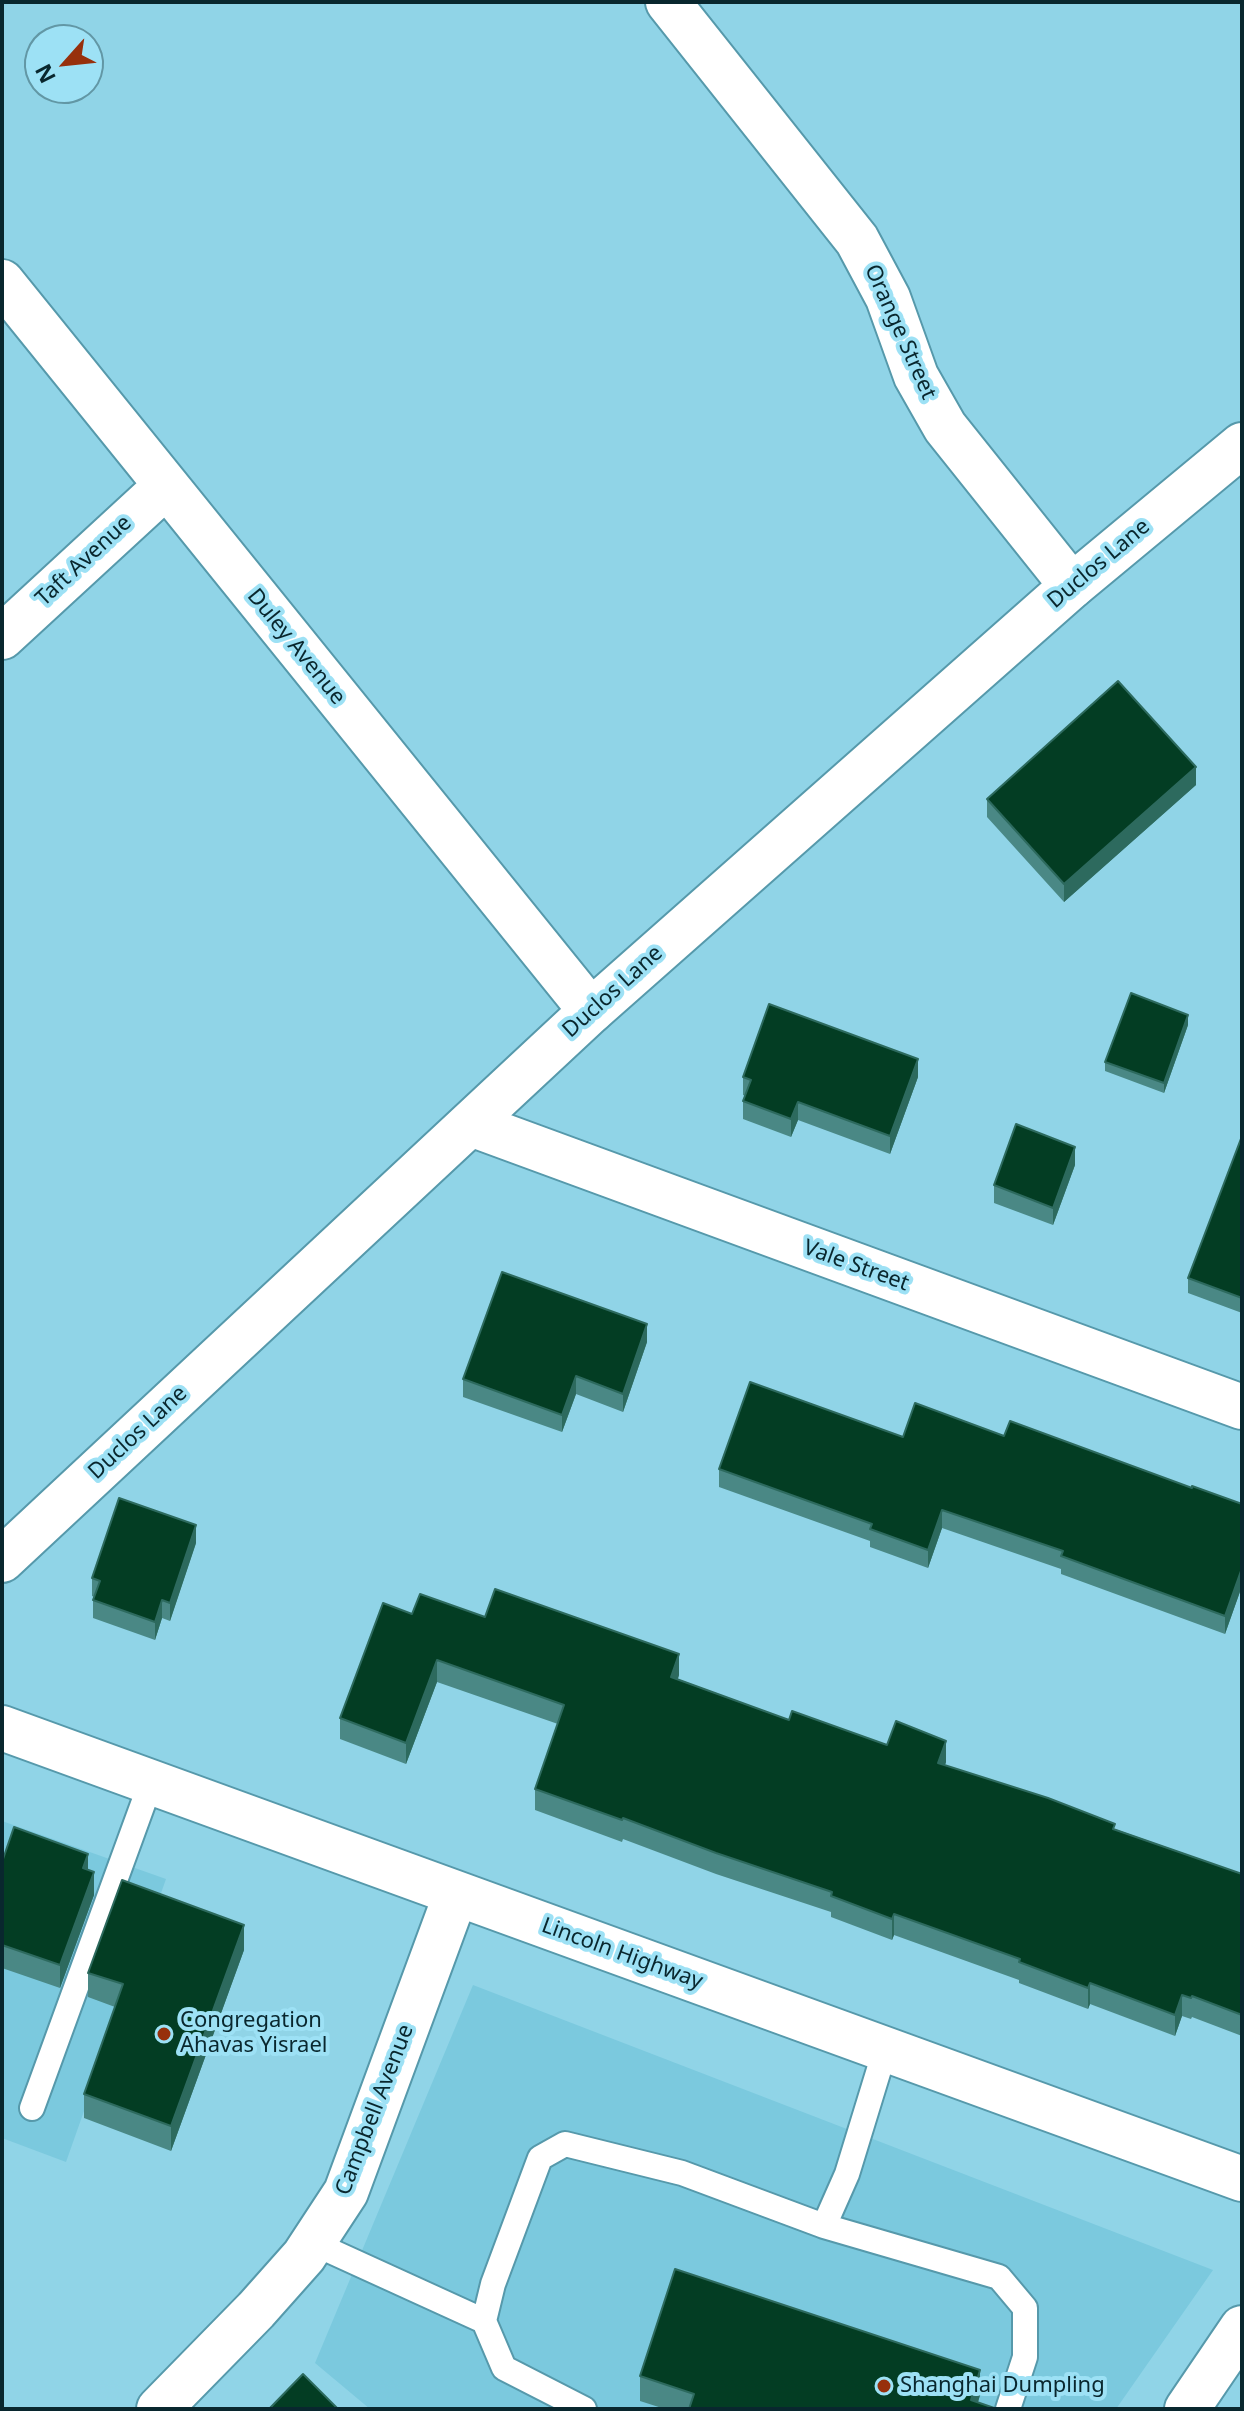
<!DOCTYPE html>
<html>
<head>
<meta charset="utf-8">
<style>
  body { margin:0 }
  #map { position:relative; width:1244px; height:2411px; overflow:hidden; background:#90d4e7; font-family:"Noto Sans",sans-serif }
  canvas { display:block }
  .frame { position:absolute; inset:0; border:4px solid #09272e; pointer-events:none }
  .north { position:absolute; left:24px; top:24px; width:80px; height:80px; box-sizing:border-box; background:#9de1f5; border:2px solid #6297a5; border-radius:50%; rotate:243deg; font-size:22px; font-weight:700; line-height:32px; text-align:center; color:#09272e }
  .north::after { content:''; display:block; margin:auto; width:28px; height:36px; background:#97300c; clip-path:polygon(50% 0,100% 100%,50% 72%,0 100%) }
</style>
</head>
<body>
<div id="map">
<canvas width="1244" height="2411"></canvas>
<div class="frame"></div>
<div class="north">N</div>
</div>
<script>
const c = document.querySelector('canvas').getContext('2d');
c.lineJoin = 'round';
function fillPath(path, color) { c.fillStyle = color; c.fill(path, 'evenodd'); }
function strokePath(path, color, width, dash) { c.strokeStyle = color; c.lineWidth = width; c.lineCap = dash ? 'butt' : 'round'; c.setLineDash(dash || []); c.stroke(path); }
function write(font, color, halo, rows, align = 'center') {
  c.font = font + ' "Noto Sans",sans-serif'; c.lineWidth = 8; c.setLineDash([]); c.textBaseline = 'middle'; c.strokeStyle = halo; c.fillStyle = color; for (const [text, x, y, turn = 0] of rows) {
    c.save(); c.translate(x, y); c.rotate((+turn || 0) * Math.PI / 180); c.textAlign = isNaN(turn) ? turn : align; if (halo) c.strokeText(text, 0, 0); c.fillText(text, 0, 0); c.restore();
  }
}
const built = new Path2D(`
  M 2,1821 L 166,1879 L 66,2162 L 2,2138 Z
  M 473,1985 L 1213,2270 L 1116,2409 L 370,2409 L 315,2363 Z`);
const lane = new Path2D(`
  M 32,2108 L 151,1782
  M 824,2226 L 999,2277 L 1025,2308 L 1025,2357 L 1008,2409
  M 313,2243 L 484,2321
  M 584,2409 L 504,2368 L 484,2321 L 493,2284 L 540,2158 L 565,2144 L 682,2173 L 824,2226 L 847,2174 L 885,2050`);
const street = new Path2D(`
  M 668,2 L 857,240 L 888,298 L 916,376 L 945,427 L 1072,586
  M 2,282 L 591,1011
  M 2,637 L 166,486
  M 471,1124 L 1242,1407
  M 159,2409 L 256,2310 L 304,2256 L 346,2192 L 456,1894
  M 1187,2409 L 1242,2328`);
const secondary = new Path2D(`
  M 2,1560 L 591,1011 L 1072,586 L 1242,445
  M 2,1728 L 1242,2179`);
const wall = new Path2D(`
  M 1196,785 L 1064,902 L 987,817 L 987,799 Z
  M 1188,1025 L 1164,1093 L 1105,1071 L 1105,1062 Z
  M 743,1077 L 918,1077 L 890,1154 L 798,1120 L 791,1137 L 743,1119 L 743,1101 L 745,1096 L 743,1095 Z
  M 1242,1136 L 1242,1313 L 1188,1293 L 1188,1278 Z
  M 1075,1165 L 1053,1225 L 994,1203 L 994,1185 Z
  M 647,1342 L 623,1412 L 576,1394 L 562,1432 L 463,1397 L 463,1379 Z
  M 1004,1436 L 1192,1488 L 1242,1504 L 1242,1586 L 1225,1634 L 1061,1574 L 1061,1569 L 942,1528 L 928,1568 L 870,1547 L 870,1541 L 719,1487 L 719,1469 L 903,1437 Z
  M 196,1543 L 170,1621 L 162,1618 L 155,1640 L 93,1618 L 93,1600 L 94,1597 L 92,1596 L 92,1578 Z
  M 412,1614 L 485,1617 L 679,1675 L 678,1679 L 789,1720 L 946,1762 L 945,1765 L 1115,1829 L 1242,1874 L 1242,2036 L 1192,2017 L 1191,2019 L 1182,2016 L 1175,2036 L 1090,2004 L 1088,2009 L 1019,1983 L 1019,1980 L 894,1935 L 892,1940 L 831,1917 L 831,1912 L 716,1874 L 623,1839 L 622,1842 L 535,1810 L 535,1789 L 558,1724 L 437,1682 L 406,1764 L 340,1739 L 340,1718 Z
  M 2,1862 L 88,1870 L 94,1895 L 60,1988 L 2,1968 Z
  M 244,1950 L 171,2151 L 84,2118 L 84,2094 L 115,2007 L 88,1997 L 88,1973 Z
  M 640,2376 L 980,2395 L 978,2402 L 997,2409 L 665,2409 L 640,2401 Z`);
const shadedWall = new Path2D(`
  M 1196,767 L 1196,785 L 1064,902 L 1064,884 Z
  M 1188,1015 L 1188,1025 L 1164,1093 L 1164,1083 Z
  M 918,1059 L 918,1077 L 890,1154 L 890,1136 Z
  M 798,1102 L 798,1120 L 791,1137 L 791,1119 Z
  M 1075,1147 L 1075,1165 L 1053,1225 L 1053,1208 Z
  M 647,1324 L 647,1342 L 623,1412 L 623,1394 Z
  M 576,1376 L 576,1394 L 562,1432 L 562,1415 Z
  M 942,1510 L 942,1528 L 928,1568 L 928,1550 Z
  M 196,1525 L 196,1543 L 170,1621 L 170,1603 Z
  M 1242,1568 L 1242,1586 L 1225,1634 L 1225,1616 Z
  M 162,1600 L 162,1618 L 155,1640 L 155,1622 Z
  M 679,1654 L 679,1675 L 671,1698 L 671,1677 Z
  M 437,1660 L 437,1682 L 406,1764 L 406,1743 Z
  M 946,1741 L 946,1762 L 938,1784 L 938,1763 Z
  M 88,1854 L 88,1877 L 83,1868 Z
  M 94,1872 L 94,1895 L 60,1988 L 60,1965 Z
  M 894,1914 L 894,1935 L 892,1940 L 892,1919 Z
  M 244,1925 L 244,1950 L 171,2151 L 171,2126 Z
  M 1090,1983 L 1090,2004 L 1088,2009 L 1088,1988 Z
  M 1182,1995 L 1182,2016 L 1175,2036 L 1175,2015 Z
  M 980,2370 L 980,2395 L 976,2409 L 971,2400 Z`);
const building = new Path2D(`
  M 1118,681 L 1196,767 L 1064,884 L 987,799 Z
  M 1131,993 L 1188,1015 L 1164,1083 L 1105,1062 Z
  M 769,1004 L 918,1059 L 890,1136 L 798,1102 L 791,1119 L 743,1101 L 751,1080 L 743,1077 Z
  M 1016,1124 L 1075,1147 L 1053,1208 L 994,1185 Z
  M 1242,1136 L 1242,1298 L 1188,1278 Z
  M 502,1272 L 647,1324 L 623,1394 L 576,1376 L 562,1415 L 463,1379 Z
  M 750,1382 L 903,1437 L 915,1403 L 1004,1436 L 1010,1421 L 1192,1488 L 1192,1486 L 1242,1504 L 1242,1568 L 1225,1616 L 1061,1556 L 1063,1551 L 942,1510 L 928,1550 L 870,1529 L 872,1524 L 719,1469 Z
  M 119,1498 L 196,1525 L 170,1603 L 162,1600 L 155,1622 L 93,1600 L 100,1581 L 92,1578 Z
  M 495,1589 L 679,1654 L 671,1677 L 789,1720 L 792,1711 L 887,1745 L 896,1721 L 946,1741 L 938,1763 L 1048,1798 L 1115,1824 L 1113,1829 L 1242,1874 L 1242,2015 L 1192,1996 L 1191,1998 L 1182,1995 L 1175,2015 L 1090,1983 L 1088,1988 L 1019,1962 L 1020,1959 L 894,1914 L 892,1919 L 831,1896 L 832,1892 L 716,1853 L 623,1818 L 622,1820 L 535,1789 L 564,1705 L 437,1660 L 406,1743 L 340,1718 L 383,1603 L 412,1614 L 420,1594 L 485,1617 Z
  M 14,1827 L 88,1854 L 83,1868 L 94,1872 L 60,1965 L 2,1945 L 2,1862 Z
  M 122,1880 L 244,1925 L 171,2126 L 84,2094 L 123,1984 L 88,1973 Z
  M 675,2269 L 980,2370 L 971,2400 L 997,2409 L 689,2409 L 694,2394 L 640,2376 Z
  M 303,2374 L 338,2409 L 269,2409 Z`);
const markers = [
  [164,2034,8,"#97300c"],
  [884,2386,8,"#97300c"]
];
const streetNames = [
  ["Orange Street",900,332,66],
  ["Taft Avenue",84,561,-43],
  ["Duclos Lane",1099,564,-40],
  ["Duley Avenue",296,647,51],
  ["Duclos Lane",613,992,-42],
  ["Vale Street",856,1266,20],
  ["Duclos Lane",138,1433,-43],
  ["Lincoln Highway",622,1954,20],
  ["Campbell Avenue",375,2110,-69]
];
const poiNames = [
  ["Congregation",180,2021],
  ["Ahavas Yisrael",180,2046],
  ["Shanghai Dumpling",900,2386]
];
fillPath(built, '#7bc9de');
strokePath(lane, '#5699ab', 28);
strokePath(street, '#5699ab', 48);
strokePath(secondary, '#5699ab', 48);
strokePath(lane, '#fff', 24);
strokePath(street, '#fff', 44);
strokePath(secondary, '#fff', 44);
fillPath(wall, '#4a8885');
fillPath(shadedWall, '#2d6a5e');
fillPath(building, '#033d23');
strokePath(building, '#2d6a5e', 2);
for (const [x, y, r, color] of markers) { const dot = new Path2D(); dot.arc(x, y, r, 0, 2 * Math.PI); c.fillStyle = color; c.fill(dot); strokePath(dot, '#9de1f5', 3); }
write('22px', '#09272e', '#9de1f5', streetNames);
write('22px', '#09272e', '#9de1f5', poiNames, 'left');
</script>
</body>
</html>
